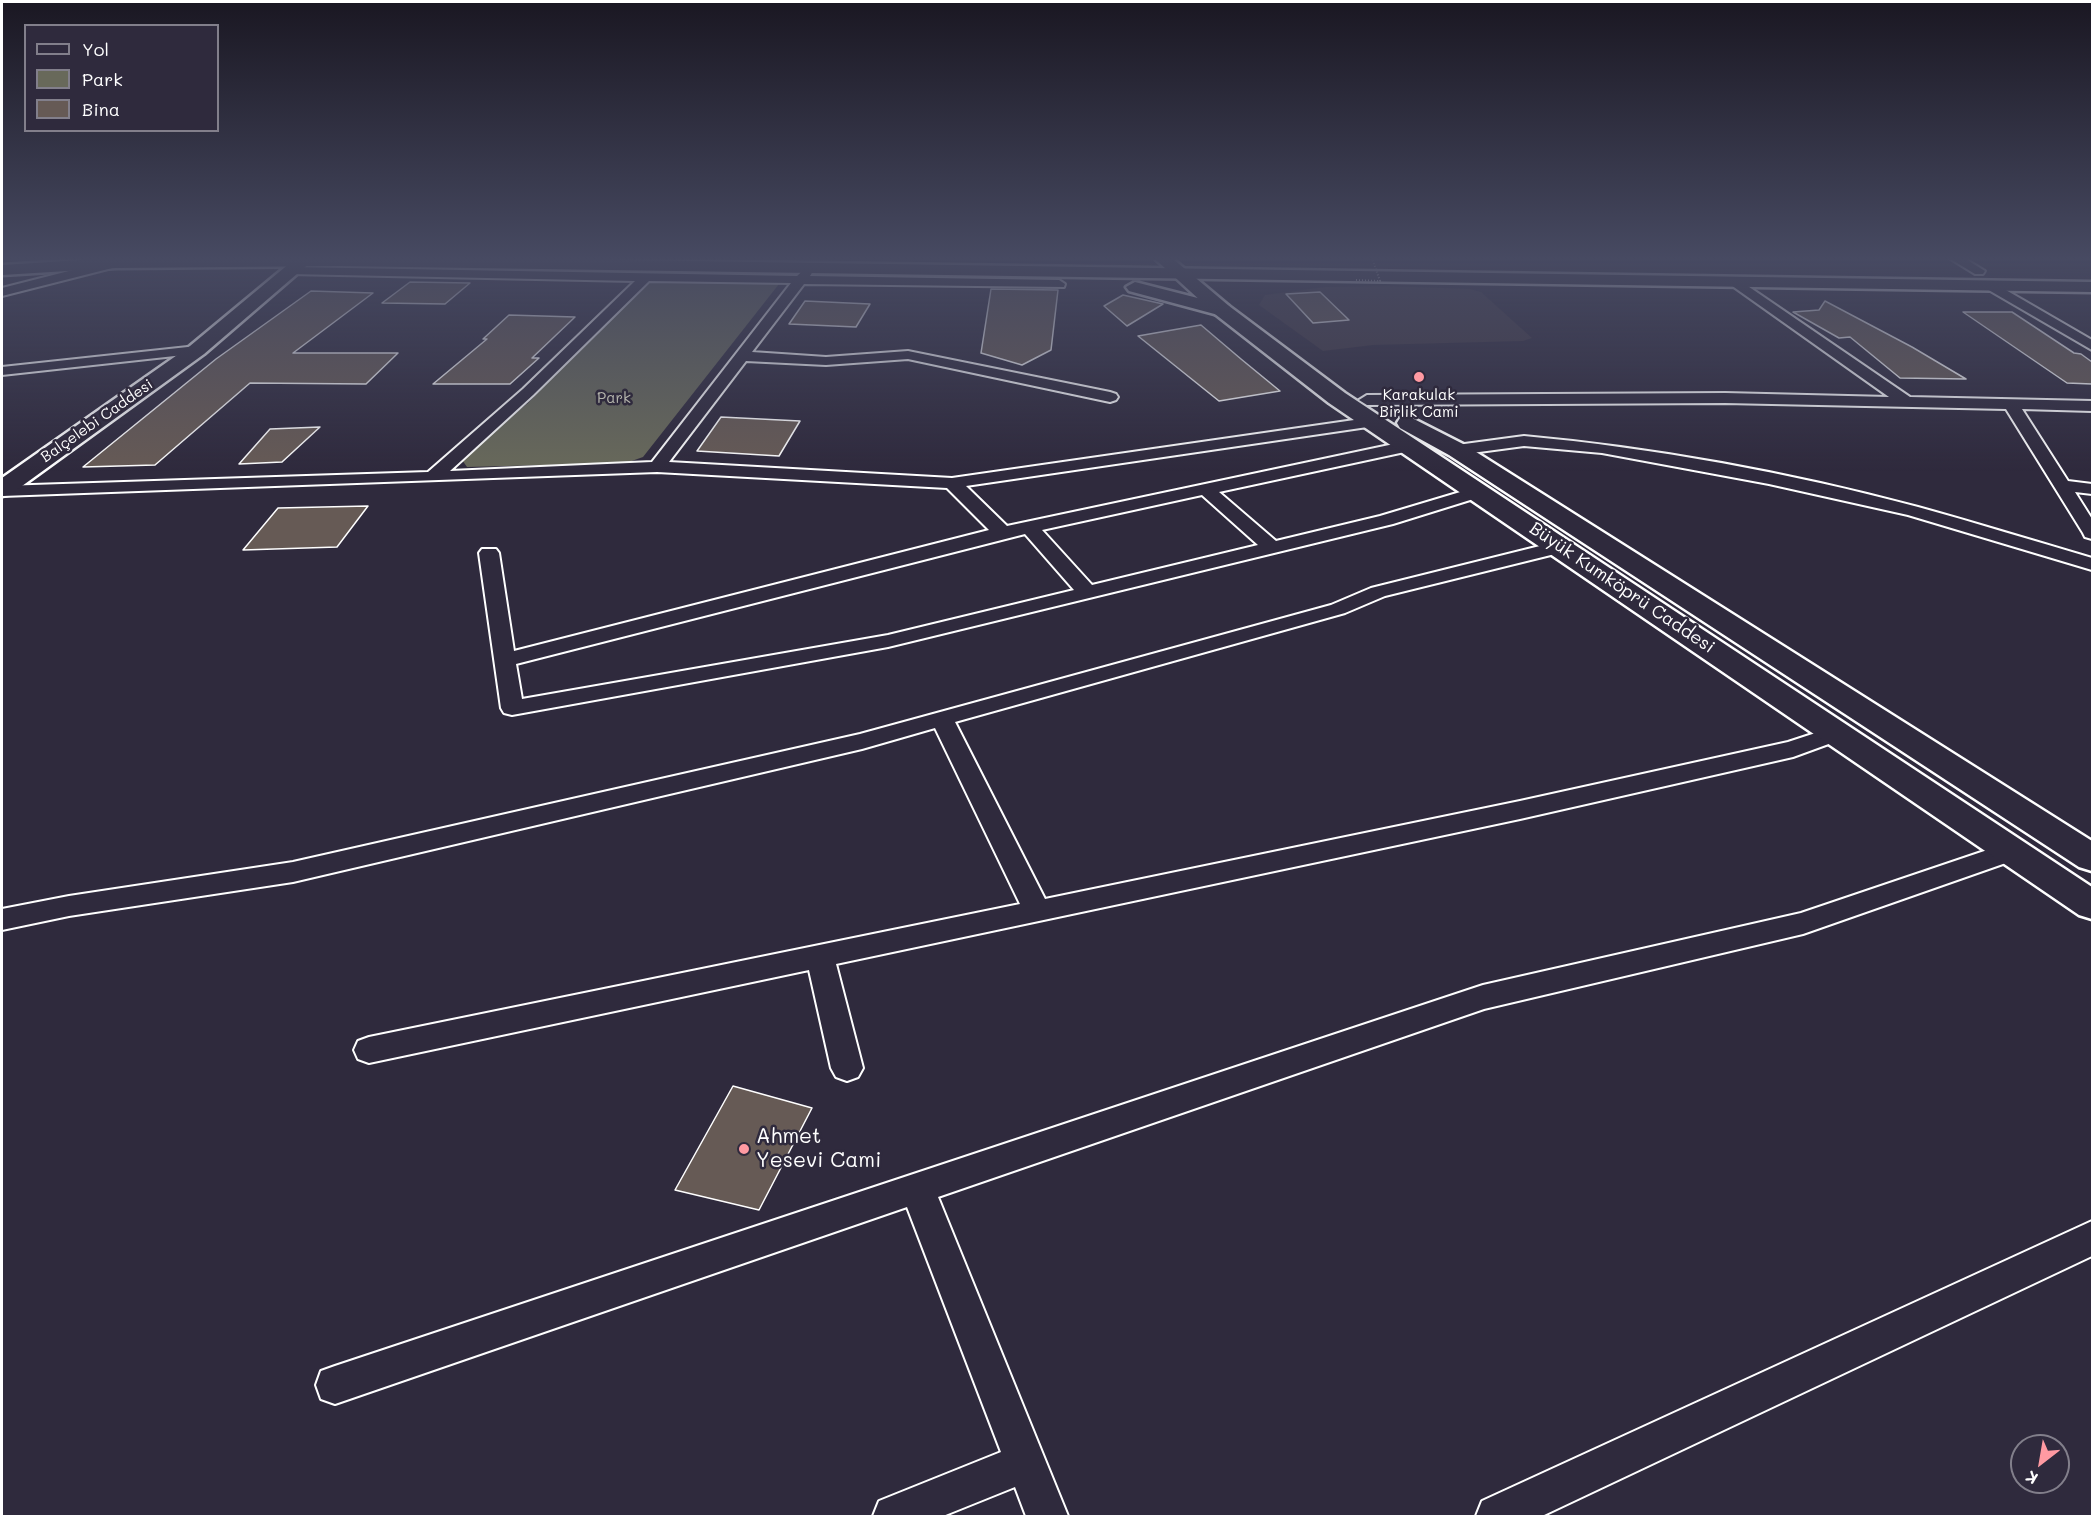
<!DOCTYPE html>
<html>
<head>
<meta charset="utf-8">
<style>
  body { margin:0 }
  #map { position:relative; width:2094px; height:1518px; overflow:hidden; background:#2f2a3d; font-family:Mali,sans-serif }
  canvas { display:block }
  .frame { position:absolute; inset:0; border:3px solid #fff; pointer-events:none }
  .legend { position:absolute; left:24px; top:24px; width:195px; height:108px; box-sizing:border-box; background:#2f2a3d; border:2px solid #827f8b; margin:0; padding:8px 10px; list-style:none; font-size:18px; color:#fff }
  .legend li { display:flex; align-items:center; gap:12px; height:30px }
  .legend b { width:30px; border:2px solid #827f8b }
  .north { position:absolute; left:2010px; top:1434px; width:60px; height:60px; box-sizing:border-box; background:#2f2a3d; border:2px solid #827f8b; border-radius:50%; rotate:211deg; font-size:16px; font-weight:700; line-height:24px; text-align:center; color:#fff }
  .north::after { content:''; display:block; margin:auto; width:21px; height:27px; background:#ff9aa2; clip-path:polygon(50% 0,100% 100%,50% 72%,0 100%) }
</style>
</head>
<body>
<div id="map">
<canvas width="2094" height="1518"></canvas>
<div class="frame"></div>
<ul class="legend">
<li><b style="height:8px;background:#2f2a3d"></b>Yol</li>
<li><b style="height:16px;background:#68695a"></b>Park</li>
<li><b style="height:16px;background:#665a55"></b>Bina</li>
</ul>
<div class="north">K</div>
</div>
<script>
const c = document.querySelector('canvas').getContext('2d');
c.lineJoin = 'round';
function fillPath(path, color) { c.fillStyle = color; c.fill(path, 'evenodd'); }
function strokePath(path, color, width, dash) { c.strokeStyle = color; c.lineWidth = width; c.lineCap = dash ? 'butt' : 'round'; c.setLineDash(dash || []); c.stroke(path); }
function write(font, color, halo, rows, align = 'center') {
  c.font = font + ' Mali,sans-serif'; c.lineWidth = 5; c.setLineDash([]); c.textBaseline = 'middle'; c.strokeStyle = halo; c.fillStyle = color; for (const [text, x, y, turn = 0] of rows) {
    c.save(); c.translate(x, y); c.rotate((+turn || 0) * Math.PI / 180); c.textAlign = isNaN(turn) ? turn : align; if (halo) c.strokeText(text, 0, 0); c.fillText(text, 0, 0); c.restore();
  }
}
const built = new Path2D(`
  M 1388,286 L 1470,289 L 1481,292 L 1532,338 L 1523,341 L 1373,345 L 1323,351 L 1259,305 L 1265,295 L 1325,287 Z`);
const green = new Path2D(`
  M 659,279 L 769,280 L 779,284 L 643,457 L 626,463 L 467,467 L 460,457 L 528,403 L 641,283 Z`);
const building = new Path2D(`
  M 410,282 L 470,283 L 445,304 L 382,303 Z
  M 991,289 L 1058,290 L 1051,350 L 1022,365 L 981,353 Z
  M 311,291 L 373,293 L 293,353 L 398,353 L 366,384 L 250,383 L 155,465 L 83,467 L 216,359 Z
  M 1320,292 L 1349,320 L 1313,323 L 1286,294 Z
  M 1123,295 L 1163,304 L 1127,326 L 1104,306 Z
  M 805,301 L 870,304 L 856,327 L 789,324 Z
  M 1825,301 L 1912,347 L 1966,379 L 1900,378 L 1850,337 L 1839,338 L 1793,312 L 1819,310 Z
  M 1963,312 L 2012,312 L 2074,353 L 2081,354 L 2092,362 L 2092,384 L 2067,383 Z
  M 509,315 L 575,317 L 532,358 L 539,358 L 510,384 L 433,384 L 487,339 L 483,339 Z
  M 1201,325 L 1241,359 L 1280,391 L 1219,401 L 1138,336 Z
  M 721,417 L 800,421 L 779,456 L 697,451 Z
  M 320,427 L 282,462 L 239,464 L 270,429 Z
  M 368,506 L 337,547 L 243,550 L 278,508 Z
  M 733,1086 L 812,1108 L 759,1210 L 675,1190 Z`);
const street = new Path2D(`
  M 1949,258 L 1964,258 L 1985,271 L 1983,274 L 1975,274 Z
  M 116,259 L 122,263 L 120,266 L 2,296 L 2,288 Z
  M 293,267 L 797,276 L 807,267 L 813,271 L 810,276 L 1059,280 L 1065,284 L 1064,287 L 804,284 L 752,352 L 826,357 L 908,351 L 1110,392 L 1116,394 L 1118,397 L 1116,400 L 1110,402 L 908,359 L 826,365 L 746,361 L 669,462 L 952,478 L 1375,417 L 1383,422 L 1381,425 L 966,486 L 1007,526 L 1408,441 L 1414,442 L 1416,446 L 1414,450 L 1219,492 L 1276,541 L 1380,516 L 1477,487 L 1486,492 L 1483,496 L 1393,524 L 888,647 L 512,715 L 504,713 L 501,708 L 479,553 L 482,549 L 496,549 L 499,553 L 514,651 L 989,530 L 947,488 L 657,472 L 2,496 L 2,486 L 428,472 L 523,389 L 635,281 L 289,274 L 287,271 ZM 649,281 L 791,283 L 652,462 L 450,471 L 533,395 ZM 1202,495 L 1258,545 L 1092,585 L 1042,530 ZM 1025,534 L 1074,590 L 888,635 L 522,699 L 516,664 Z
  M 1736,278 L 1910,397 L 2092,401 L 2092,411 L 2022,409 L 2068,481 L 2092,484 L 2092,494 L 2075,492 L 2092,519 L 2092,539 L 2085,537 L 2083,533 L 2006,409 L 1725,403 L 1367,405 L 1359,400 L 1367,395 L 1725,393 L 1889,397 L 1731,285 L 1731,279 Z
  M 1992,282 L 2092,340 L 2092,350 L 1987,289 L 1987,283 Z
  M 197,346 L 202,347 L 204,350 L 202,353 L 2,375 L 2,367 Z
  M 1524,436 C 1655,448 1791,473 1918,507 C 1976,523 2034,541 2092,558 L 2092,570 L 1908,515 L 1769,484 L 1602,453 L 1524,446 L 1457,455 L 1449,450 L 1457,445 Z
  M 1560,541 L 1567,543 L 1570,547 L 1567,551 L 1385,596 L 1345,613 L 955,722 L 1045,899 L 1520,801 L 1788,742 L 1837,726 L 1845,728 L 1849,733 L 1845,738 L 1793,757 L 1520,819 L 836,964 L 863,1068 L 858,1077 L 847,1081 L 836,1077 L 831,1068 L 809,970 L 369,1063 L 358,1059 L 354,1050 L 358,1041 L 369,1037 L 1020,904 L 935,728 L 862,749 L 293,882 L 69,916 L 2,930 L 2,909 L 69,896 L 293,862 L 860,734 L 1331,605 L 1371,588 Z
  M 2011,842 L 2020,844 L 2024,851 L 2020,858 L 1803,934 L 1484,1009 L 938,1197 L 1068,1516 L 1026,1516 L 1015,1487 L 943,1516 L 873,1516 L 879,1501 L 1001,1452 L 907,1207 L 335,1404 L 321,1399 L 316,1385 L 321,1371 L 335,1366 L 1483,985 L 1801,913 Z
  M 2092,1221 L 2092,1256 L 1542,1516 L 1476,1516 L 1482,1501 Z`);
const secondary = new Path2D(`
  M 296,258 L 310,258 L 312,261 L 204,354 L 11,494 L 2,496 L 2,478 L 190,346 Z
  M 1154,258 L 1172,258 L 1229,306 L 1345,393 L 2092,887 L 2092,919 L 2079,915 L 1329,403 L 1215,314 Z
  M 1408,416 L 1465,445 L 2092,841 L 2092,871 L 2079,867 L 1449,455 L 1400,428 L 1397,423 L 1400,418 Z`);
const highway = new Path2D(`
  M 113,258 L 488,258 L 2092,282 L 2092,292 L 339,266 L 116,268 L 2,275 L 2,265 Z
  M 1135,282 L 1229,306 L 1231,310 L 1222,316 L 1129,291 L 1126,287 Z`);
const pathBridge = new Path2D(`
  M 1356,280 L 1380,281 L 1372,258`);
const markers = [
  [1419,377,6,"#ff9aa2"],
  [744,1149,6,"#ff9aa2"]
];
const farPoinames = [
  ["Karakulak",1419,395],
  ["Birlik Cami",1419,412]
];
const farParknames = [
  ["Park",614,398]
];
const farStreetnames = [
  ["Balçelebi Caddesi",97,421,-35]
];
const streetNames = [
  ["Büyük Kumköprü Caddesi",1622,588,34]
];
const nearPoinames = [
  ["Ahmet",756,1137],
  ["Yesevi Cami",756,1161]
];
fillPath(built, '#403844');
fillPath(green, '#68695a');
fillPath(building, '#665a55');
strokePath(building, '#fff', 1.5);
strokePath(street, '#fff', 4);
strokePath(secondary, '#fff', 5);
strokePath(highway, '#fff', 5);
fillPath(street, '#2f2a3d');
fillPath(secondary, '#2f2a3d');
fillPath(highway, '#2f2a3d');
strokePath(pathBridge, '#fff', 2, [1, 2]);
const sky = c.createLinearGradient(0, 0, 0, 471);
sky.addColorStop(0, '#1a1722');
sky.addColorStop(0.55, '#474a62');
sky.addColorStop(1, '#474a6200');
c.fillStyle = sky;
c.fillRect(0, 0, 2094, 471);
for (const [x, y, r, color] of markers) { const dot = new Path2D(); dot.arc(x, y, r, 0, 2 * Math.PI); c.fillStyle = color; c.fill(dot); strokePath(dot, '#2f2a3d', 2); }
write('15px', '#fff', '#2f2a3d', farPoinames);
write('15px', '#b4b4ac', '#2f2a3d', farParknames);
write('15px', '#fff', '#2f2a3d', farStreetnames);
write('18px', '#fff', '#2f2a3d', streetNames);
write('21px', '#fff', '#2f2a3d', nearPoinames, 'left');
</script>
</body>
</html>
